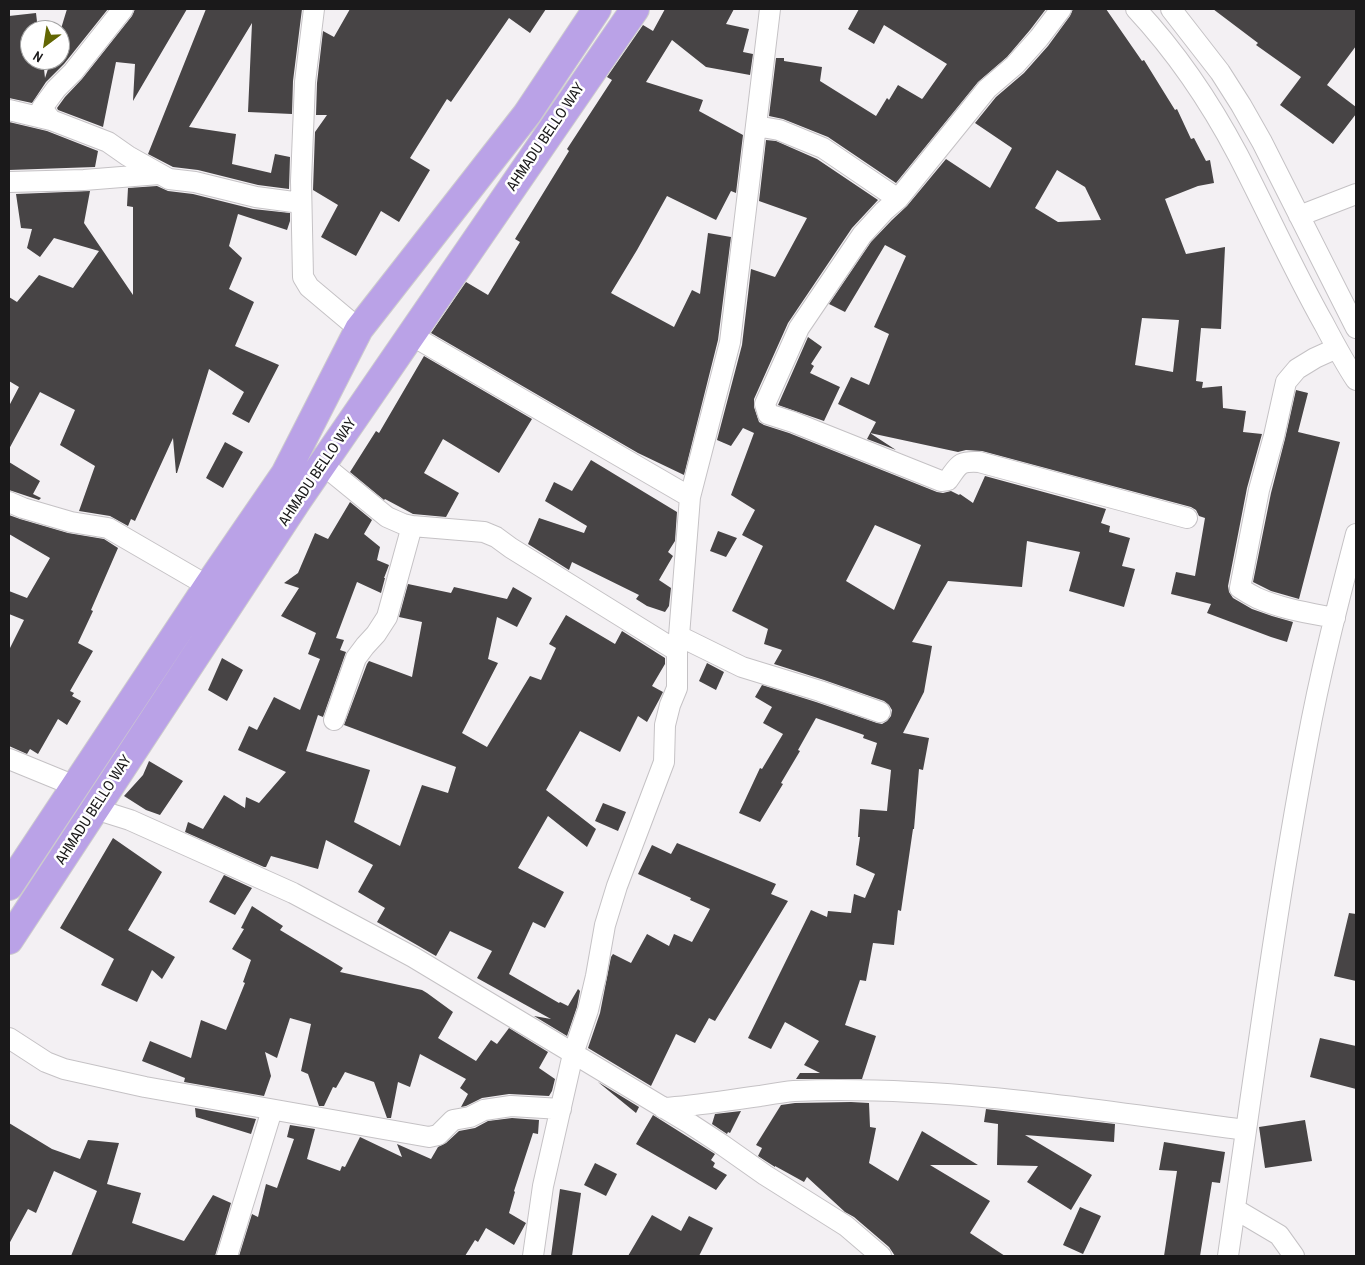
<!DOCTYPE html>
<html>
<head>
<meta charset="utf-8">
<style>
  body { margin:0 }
  #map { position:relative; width:1365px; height:1265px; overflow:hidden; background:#f3f0f3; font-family:"Archivo Narrow",sans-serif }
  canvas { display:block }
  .frame { position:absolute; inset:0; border:10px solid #1a191a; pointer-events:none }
  .north { position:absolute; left:20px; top:20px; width:50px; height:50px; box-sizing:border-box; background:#fff; border:1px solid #a3a3a3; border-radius:50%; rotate:211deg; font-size:14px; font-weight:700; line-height:20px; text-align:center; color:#1a191a }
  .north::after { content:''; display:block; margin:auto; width:18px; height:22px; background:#626603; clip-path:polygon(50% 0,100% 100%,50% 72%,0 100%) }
</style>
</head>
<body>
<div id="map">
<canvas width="1365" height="1265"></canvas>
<div class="frame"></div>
<div class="north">N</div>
</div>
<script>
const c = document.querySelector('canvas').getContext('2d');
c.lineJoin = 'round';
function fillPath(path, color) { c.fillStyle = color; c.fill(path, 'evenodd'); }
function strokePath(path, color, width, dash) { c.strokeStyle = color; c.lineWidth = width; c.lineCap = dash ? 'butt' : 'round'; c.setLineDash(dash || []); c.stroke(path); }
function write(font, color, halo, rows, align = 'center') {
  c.font = font + ' "Archivo Narrow",sans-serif'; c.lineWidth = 5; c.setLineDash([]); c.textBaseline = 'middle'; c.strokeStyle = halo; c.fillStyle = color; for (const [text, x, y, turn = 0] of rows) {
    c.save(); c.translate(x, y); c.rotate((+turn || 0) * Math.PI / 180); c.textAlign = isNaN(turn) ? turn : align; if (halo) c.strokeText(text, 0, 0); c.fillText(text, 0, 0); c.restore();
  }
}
const building = new Path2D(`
  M 67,9 L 108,9 L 64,64 L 46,82 L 32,103 L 9,98 L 9,16 L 36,13 L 38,30 L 30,30 L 30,60 L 43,60 L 45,78 L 51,60 L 60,60 L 60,32 Z
  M 135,9 L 187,9 L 133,101 L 135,64 L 116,62 L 103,127 L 58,110 L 57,108 L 65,97 L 82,79 L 132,16 Z
  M 206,9 L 302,9 L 293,81 L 292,114 L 248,112 L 252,23 L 189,127 L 236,134 L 232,164 L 271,173 L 275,154 L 290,157 L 289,189 L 258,185 L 198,170 L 173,167 L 148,154 Z
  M 350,9 L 546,9 L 530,33 L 509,18 L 451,102 L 447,99 L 410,158 L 430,170 L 399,222 L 381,211 L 356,256 L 321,237 L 338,205 L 313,190 L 315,132 L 327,115 L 316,115 L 317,83 L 323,31 L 334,37 Z
  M 665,9 L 734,9 L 726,24 L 749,29 L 743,52 L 753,54 L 750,75 L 706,67 L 672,40 L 646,82 L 703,100 L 699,111 L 743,135 L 736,193 L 731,191 L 716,220 L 667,196 L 637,250 L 611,293 L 674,327 L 692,290 L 700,294 L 708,233 L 731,237 L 718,340 L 684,475 L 638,453 L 431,333 L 466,282 L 488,295 L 520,242 L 515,239 L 569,151 L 567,149 L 612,80 L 607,77 L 643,25 L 653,31 Z
  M 858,9 L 1046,9 L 1030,30 L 1007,57 L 978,82 L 896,183 L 828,137 L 783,119 L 769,116 L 776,58 L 784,58 L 784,61 L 822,67 L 820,81 L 876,116 L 887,98 L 889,100 L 898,85 L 922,99 L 923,98 L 947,64 L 884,25 L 874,44 L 848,29 L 859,9 Z
  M 1073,9 L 1106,9 L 1142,61 L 1144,60 L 1175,110 L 1177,109 L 1191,139 L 1194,138 L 1206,161 L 1210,160 L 1214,183 L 1198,186 L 1165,199 L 1186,254 L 1225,247 L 1221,329 L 1201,328 L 1196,381 L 1203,382 L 1202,388 L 1222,386 L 1223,408 L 1246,411 L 1243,432 L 1262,434 L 1247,488 L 1228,586 L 1229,592 L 1233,598 L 1252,609 L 1272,616 L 1293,622 L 1287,642 L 1271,637 L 1207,613 L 1211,604 L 1171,594 L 1176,572 L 1195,576 L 1205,518 L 1199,516 L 1196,510 L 1191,507 L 982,451 L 966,450 L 958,452 L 870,433 L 896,450 L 867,439 L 876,422 L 838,404 L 851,377 L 869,385 L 889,334 L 874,327 L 906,256 L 885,245 L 845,312 L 829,304 L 871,242 L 892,220 L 907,206 L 946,159 L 990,188 L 1012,148 L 975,123 L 996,97 L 1024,73 L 1048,46 L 1070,16 ZM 1057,170 L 1085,187 L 1101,220 L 1058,222 L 1035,208 ZM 1142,318 L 1179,320 L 1173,372 L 1135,365 Z
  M 1213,9 L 1356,9 L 1356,46 L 1327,85 L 1356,107 L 1356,114 L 1333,144 L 1280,105 L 1301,77 L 1256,45 L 1258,43 Z
  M 9,122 L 47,131 L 98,151 L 95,167 L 9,170 Z
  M 766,140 L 776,141 L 817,159 L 878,200 L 852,228 L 788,323 L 754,399 L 754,407 L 759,422 L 764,425 L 789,433 L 937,492 L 943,493 L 951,491 L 959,495 L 960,494 L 973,503 L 985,476 L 1106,509 L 1101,523 L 1110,526 L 1109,532 L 1130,538 L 1122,566 L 1135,569 L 1124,607 L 1069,591 L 1080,552 L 1027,541 L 1022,587 L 948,581 L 912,642 L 932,646 L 924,692 L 903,733 L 929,738 L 923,770 L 919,769 L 914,829 L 913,829 L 901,911 L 898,910 L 894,945 L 873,943 L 866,981 L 860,980 L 845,1025 L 876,1036 L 862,1079 L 796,1079 L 800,1073 L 820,1073 L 804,1065 L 819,1041 L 785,1022 L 771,1049 L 748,1038 L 811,910 L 827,917 L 828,911 L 851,913 L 854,894 L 865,898 L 875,874 L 856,865 L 860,837 L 858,837 L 860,809 L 887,811 L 891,770 L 871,764 L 877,743 L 863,738 L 864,735 L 816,718 L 798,750 L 800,751 L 781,783 L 783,784 L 760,822 L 739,813 L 760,768 L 762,769 L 783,734 L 763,723 L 772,707 L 755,697 L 762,685 L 816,702 L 877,723 L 882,724 L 887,721 L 891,716 L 892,710 L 889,705 L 884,701 L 824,680 L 774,664 L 782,650 L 764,644 L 768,629 L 732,611 L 763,546 L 742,535 L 755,510 L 731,495 L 754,433 L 743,428 L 731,446 L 717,440 L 742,345 L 751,269 L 775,277 L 807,218 L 759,201 ZM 875,525 L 921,545 L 894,610 L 846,581 Z
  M 157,186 L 168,191 L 193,194 L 253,209 L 290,213 L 290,221 L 287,230 L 238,214 L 229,246 L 242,258 L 229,289 L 254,302 L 235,346 L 279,365 L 249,423 L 232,414 L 244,392 L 209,369 L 177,473 L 176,473 L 173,438 L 135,521 L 131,519 L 128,526 L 110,516 L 79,511 L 95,466 L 60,445 L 75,410 L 40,392 L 9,449 L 9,406 L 19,387 L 9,381 L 9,297 L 17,302 L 39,275 L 73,288 L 99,251 L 54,238 L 40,257 L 27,248 L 32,229 L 21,228 L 16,194 L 90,191 L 84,223 L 133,295 L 133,207 L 127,206 L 128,188 Z
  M 808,337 L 822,347 L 811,364 L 814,366 L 810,373 L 840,387 L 824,421 L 778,405 Z
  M 424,356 L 532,419 L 499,473 L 443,439 L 424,473 L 459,493 L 446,517 L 413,514 L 385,499 L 384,500 L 350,472 L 376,431 L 379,433 Z
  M 1296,390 L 1308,393 L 1298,432 L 1340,442 L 1299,599 L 1271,591 L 1253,582 L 1271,493 L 1285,439 Z
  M 225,442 L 243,452 L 223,488 L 206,478 Z
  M 591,460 L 677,512 L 675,541 L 668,552 L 673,556 L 659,580 L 671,588 L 669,606 L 665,612 L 647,606 L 636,599 L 639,595 L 572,562 L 569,570 L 528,544 L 539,518 L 584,533 L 587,526 L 545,501 L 554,482 L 572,491 Z
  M 9,462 L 40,481 L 33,494 L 41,498 L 39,500 L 9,490 Z
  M 350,502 L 372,520 L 364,534 L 380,547 L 377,560 L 389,565 L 384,578 L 385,578 L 381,593 L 357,582 L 336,638 L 344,640 L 340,650 L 346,652 L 323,717 L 318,715 L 306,751 L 370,770 L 354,822 L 400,846 L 422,785 L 448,793 L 456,767 L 344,725 L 367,664 L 369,661 L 412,677 L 422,622 L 399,617 L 408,584 L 451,593 L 454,587 L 507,599 L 513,587 L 532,598 L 517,627 L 497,617 L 488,659 L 498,663 L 462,733 L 487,747 L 530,676 L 541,680 L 556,648 L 549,644 L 566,615 L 615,644 L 622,631 L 665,658 L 665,664 L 652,686 L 663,692 L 659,700 L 647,722 L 638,716 L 620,752 L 580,731 L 546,790 L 596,829 L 587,847 L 548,816 L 518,868 L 564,892 L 545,928 L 533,922 L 509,974 L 559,1003 L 560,1002 L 568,1006 L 578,989 L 580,991 L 577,1007 L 567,1036 L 534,1016 L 551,1019 L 477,978 L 492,951 L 450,931 L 436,956 L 377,922 L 385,908 L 358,892 L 373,865 L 326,840 L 318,869 L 271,856 L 266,867 L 264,867 L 185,832 L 188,822 L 203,829 L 224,795 L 245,808 L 246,797 L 259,803 L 286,772 L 238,750 L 249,726 L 257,730 L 274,697 L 300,710 L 320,659 L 308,654 L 316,633 L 281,616 L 299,588 L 284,583 L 298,573 L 315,533 L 328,539 Z
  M 9,515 L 20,519 L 68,533 L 104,539 L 118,548 L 91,610 L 93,611 L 78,643 L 93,651 L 70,691 L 74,693 L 72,696 L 81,701 L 67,725 L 58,719 L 38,754 L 30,749 L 27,754 L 9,746 L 9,650 L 24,620 L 9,614 L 9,591 L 27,598 L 50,558 L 9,534 Z
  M 718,531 L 737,538 L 726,557 L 710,551 Z
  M 222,658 L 243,670 L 227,701 L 208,690 Z
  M 707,663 L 724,672 L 716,690 L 699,681 Z
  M 149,761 L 183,781 L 160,815 L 146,810 L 124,796 L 143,775 Z
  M 603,803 L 626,812 L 618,831 L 595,821 Z
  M 113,838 L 162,872 L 128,930 L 175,957 L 162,979 L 152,970 L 137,1002 L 101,985 L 114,959 L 60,928 Z
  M 677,843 L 776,884 L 771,894 L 788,901 L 715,1021 L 709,1018 L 695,1043 L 676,1034 L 651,1086 L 588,1048 L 600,1013 L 611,957 L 613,954 L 631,963 L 647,934 L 669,946 L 674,934 L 692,942 L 710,909 L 690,900 L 691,898 L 638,874 L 652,845 L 671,854 Z
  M 224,875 L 252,888 L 235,915 L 209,902 Z
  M 252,906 L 283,926 L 280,930 L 343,968 L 340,972 L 422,990 L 427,993 L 453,1012 L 438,1038 L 476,1061 L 491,1040 L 497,1044 L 509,1028 L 548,1052 L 539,1068 L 555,1079 L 552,1091 L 549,1096 L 509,1094 L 482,1098 L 466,1106 L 461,1107 L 468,1094 L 460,1088 L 466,1079 L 420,1054 L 410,1087 L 398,1082 L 391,1118 L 387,1118 L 374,1082 L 345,1072 L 336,1088 L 333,1087 L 324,1106 L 319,1106 L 308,1074 L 301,1071 L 311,1024 L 290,1018 L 277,1058 L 265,1052 L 271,1076 L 264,1096 L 184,1082 L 185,1078 L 142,1061 L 150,1041 L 191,1058 L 201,1020 L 226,1030 L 245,983 L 243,982 L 251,960 L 232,949 L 244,929 L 241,928 Z
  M 1349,913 L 1356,914 L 1356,981 L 1334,976 Z
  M 1320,1038 L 1356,1046 L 1356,1089 L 1310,1077 Z
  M 598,1082 L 639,1107 L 636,1113 Z
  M 851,1102 L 869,1103 L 870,1127 L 876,1128 L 869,1163 L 898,1181 L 922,1131 L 978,1165 L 930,1165 L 990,1201 L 970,1233 L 1005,1256 L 895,1256 L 889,1247 L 854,1217 L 845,1212 L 807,1177 L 804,1182 L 775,1166 L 775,1167 L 758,1156 L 762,1148 L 756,1145 L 781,1105 L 795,1103 Z
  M 195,1108 L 256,1119 L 251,1134 L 196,1117 Z
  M 986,1109 L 1115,1124 L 1114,1142 L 1025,1135 L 1092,1175 L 1071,1210 L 1027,1182 L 1038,1166 L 997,1165 L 998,1124 L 984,1122 Z
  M 741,1111 L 730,1133 L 728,1132 L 727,1134 L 712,1124 L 715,1114 Z
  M 653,1115 L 715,1154 L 711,1160 L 715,1163 L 713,1167 L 727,1175 L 716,1190 L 636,1144 Z
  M 512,1118 L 539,1120 L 538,1134 L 533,1133 L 514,1191 L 515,1192 L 509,1213 L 526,1223 L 514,1245 L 486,1228 L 478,1242 L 475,1240 L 465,1256 L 239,1256 L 252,1214 L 258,1217 L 266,1184 L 277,1188 L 294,1139 L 287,1137 L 290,1125 L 315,1129 L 307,1159 L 340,1171 L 342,1166 L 345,1167 L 360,1137 L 402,1157 L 397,1144 L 431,1159 L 438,1147 L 446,1143 L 459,1131 L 475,1128 L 488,1121 Z
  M 1305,1120 L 1312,1161 L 1265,1168 L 1259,1127 Z
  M 9,1123 L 52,1149 L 80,1159 L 88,1140 L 119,1143 L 107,1184 L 141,1193 L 132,1223 L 184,1241 L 213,1195 L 231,1203 L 215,1256 L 71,1256 L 97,1191 L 54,1171 L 36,1213 L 28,1209 L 9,1244 Z
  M 1164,1142 L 1225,1152 L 1220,1183 L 1212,1182 L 1200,1256 L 1164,1256 L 1177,1171 L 1159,1170 Z
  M 595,1163 L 617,1174 L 606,1196 L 584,1185 Z
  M 560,1189 L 581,1193 L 572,1256 L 551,1256 Z
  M 1080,1207 L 1101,1216 L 1083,1254 L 1063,1245 Z
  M 652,1215 L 681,1231 L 689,1216 L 713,1228 L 699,1256 L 628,1256 Z`);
const minor = new Path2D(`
  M 314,9 L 305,82 L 301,181 L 303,277 L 309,287 L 359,329
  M 1061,9 L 1039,38 L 1015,65 L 987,89 L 898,199 L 884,211 L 862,235 L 799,328 L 765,404 L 768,414 L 793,422 L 941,481 L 948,480 C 959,465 958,461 979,462 L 1187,518
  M 1136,9 C 1176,52 1210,102 1238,155 C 1267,211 1293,269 1324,324 C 1334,343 1344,362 1356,380
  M 1171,9 L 1220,72 L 1241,105 L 1262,142 L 1356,328
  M 9,110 L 51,120 L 108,142 L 128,156 L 169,179 L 195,182 L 256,197 L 301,203
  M 51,120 L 42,108 L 56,89 L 73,72 L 123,9
  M 756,126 L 779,130 L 823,148 L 898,199
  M 9,182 L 84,180 L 159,174
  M 1299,216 L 1356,194
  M 411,335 L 690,497
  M 322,464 L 387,517 L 403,524 L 412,526 L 484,532 L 496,537 L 511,548 L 677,651
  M 9,502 L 23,508 L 71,522 L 108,528 L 208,586
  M 1335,618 C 1309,613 1282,609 1257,598 C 1251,595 1246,592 1240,588 L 1259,490 L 1274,436 L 1286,382 L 1297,369 L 1315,358 L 1337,348
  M 679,636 L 742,667 L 820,691 L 880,712
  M 334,720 L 356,658 L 365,646 L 376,634 L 387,617 L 412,526
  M 9,759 L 75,786
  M 95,809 L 130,820 L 293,893 L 413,957 L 689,1123 L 721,1144 L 765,1175 L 846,1226 L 881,1256
  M 9,1038 L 46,1062 L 64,1069 L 145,1087 L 429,1137 L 438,1135 L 453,1120 L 470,1117 L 484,1110 L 511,1106 L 561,1109
  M 663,1108 C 696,1106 728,1100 760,1096 C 772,1094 783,1092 794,1091 C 945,1085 1096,1110 1245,1130
  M 1235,1209 L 1279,1235 L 1294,1256
  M 227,1256 L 272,1110
  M 533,1256 L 543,1186 L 573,1054 L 588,1010 L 596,976 L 605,925 L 617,886 L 664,762 L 665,725 L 670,705 L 677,688 L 677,651 L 679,636 L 690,497 L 730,342 L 770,9
  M 1228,1256 C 1253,1085 1275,914 1307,744 C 1320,673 1338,603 1356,534`);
const trunk = new Path2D(`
  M 9,886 L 208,586 L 285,474 L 359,329 L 527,114 L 597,9
  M 9,940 L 297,501 L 635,9`);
const streetNames = [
  ["AHMADU BELLO WAY",546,137,-56],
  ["AHMADU BELLO WAY",318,472,-56],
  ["AHMADU BELLO WAY",94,810,-57]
];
fillPath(building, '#474445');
strokePath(minor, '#c5c2c5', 22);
strokePath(trunk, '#cdcccd', 30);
strokePath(minor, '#fff', 20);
strokePath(trunk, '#baa2e7', 28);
write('15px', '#1a191a', '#fff', streetNames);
</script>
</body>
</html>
